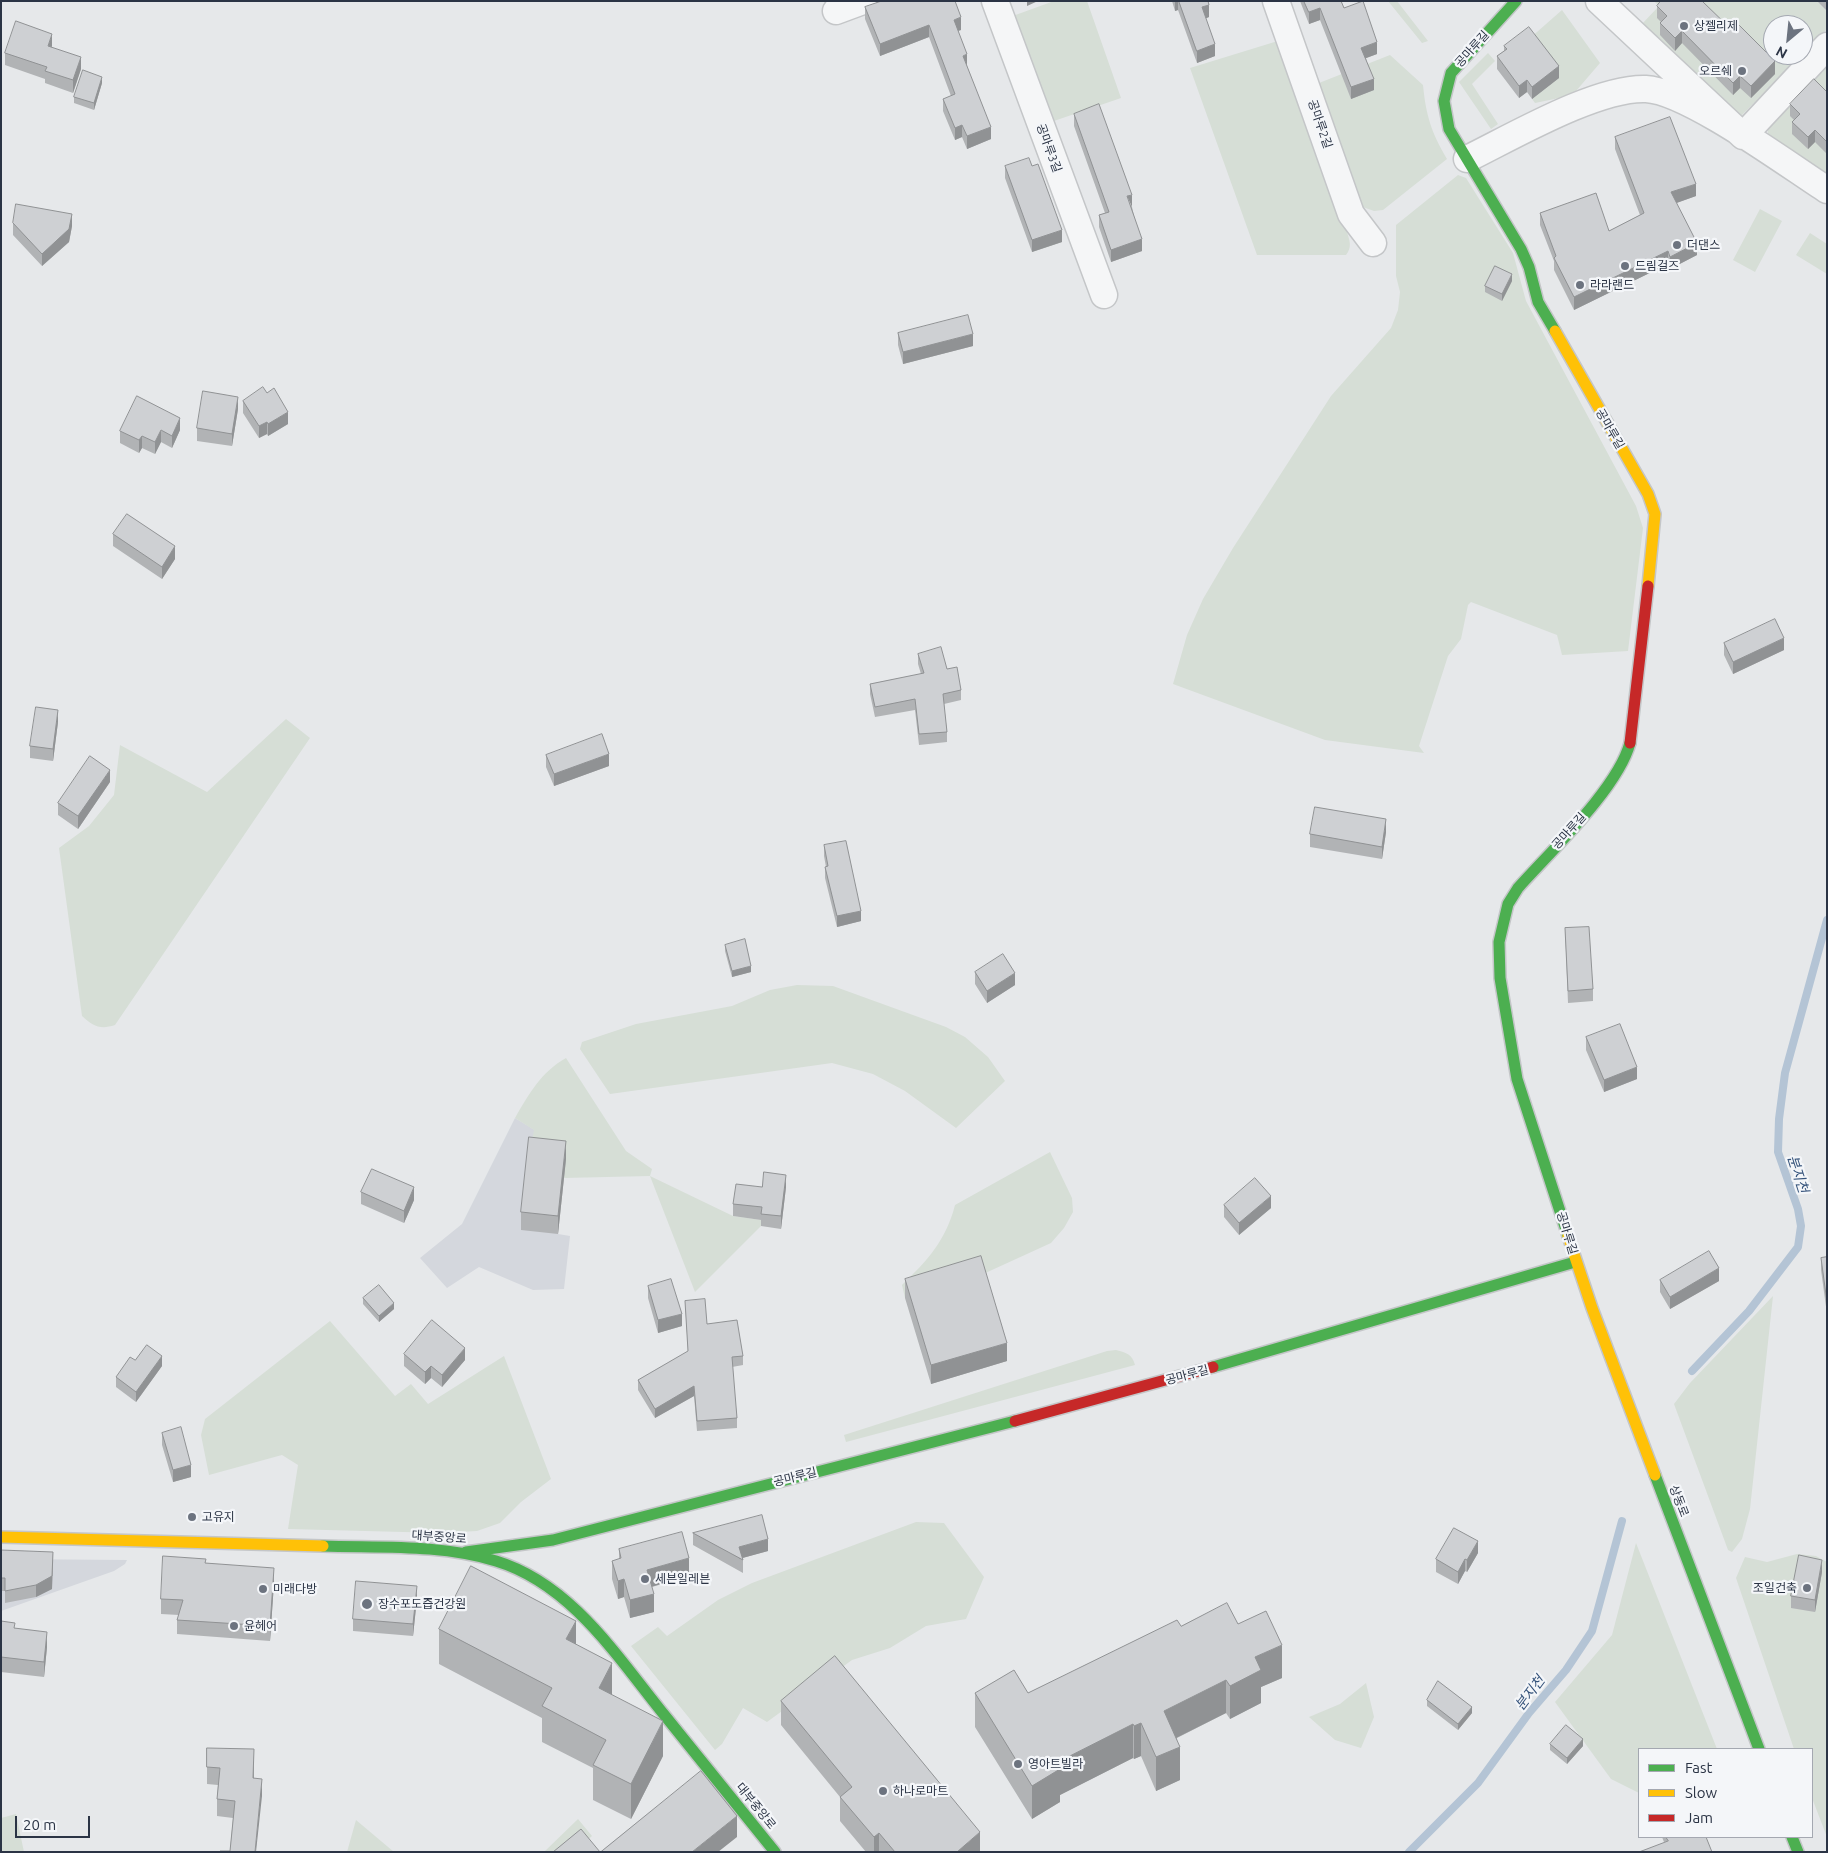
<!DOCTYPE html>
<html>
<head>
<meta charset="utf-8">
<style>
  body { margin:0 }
  #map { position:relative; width:1828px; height:1853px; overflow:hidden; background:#e6e8ea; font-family:Ubuntu,sans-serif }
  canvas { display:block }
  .frame { position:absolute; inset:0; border:2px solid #2b3445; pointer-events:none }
  .legend { position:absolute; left:1638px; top:1748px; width:175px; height:90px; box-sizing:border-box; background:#f4f6f9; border:1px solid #a4a8b1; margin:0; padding:6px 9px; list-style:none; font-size:15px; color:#2b3445 }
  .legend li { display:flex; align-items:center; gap:10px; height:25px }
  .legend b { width:25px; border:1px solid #a4a8b1 }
  .north { position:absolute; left:1763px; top:15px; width:50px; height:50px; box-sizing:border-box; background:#f4f6f9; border:1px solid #a4a8b1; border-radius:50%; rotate:208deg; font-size:14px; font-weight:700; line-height:20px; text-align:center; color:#2b3445 }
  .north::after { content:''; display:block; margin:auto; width:18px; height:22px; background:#6c737f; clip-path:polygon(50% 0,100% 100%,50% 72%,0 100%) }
  .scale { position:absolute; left:15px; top:1816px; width:75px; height:22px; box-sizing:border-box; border:2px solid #2b3445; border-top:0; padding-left:6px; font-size:15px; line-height:18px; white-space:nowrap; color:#2b3445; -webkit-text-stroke:4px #f4f6f9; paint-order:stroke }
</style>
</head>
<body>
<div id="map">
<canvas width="1828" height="1853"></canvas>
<div class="frame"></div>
<ul class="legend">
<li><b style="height:6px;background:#4caf50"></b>Fast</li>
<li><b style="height:6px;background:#ffc107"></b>Slow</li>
<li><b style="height:6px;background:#c62828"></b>Jam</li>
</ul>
<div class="north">N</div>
<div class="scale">20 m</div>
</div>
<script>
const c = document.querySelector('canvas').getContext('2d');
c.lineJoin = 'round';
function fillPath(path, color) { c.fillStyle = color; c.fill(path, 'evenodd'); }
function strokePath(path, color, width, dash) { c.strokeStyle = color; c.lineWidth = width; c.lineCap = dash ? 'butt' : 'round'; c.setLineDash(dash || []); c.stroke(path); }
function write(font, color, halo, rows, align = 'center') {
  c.font = font + ' Ubuntu,"Noto Sans KR",sans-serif'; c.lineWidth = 4.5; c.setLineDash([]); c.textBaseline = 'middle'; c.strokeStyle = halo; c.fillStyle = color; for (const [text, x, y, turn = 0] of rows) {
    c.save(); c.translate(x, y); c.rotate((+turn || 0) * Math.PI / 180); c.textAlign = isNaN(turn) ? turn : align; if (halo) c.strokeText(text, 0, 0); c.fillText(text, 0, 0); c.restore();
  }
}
const built = new Path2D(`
  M 515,1118 L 535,1130 L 558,1234 L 570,1236 L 564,1289 L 533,1290 L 479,1267 L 447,1288 L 420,1258 L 462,1224 Z
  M 1,1559 L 127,1560 L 125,1564 L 114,1571 L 1,1611 Z`);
const green = new Path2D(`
  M 1054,1 L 1087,1 L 1121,98 L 1051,122 L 1010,17 Z
  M 1388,1 L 1397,1 L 1428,41 L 1422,43 Z
  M 1654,1 L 1817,1 L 1827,11 L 1827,29 L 1803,53 L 1803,25 L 1773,25 L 1773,55 L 1801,55 L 1741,116 L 1641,25 L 1659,6 Z
  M 1562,10 L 1600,63 L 1576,91 L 1564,97 L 1535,103 L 1532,99 L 1529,39 Z
  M 1281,40 L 1347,232 C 1350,242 1352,247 1346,255 L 1257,255 L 1190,68 Z
  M 1488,53 L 1495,61 L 1472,84 L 1498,124 L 1491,129 L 1459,82 Z
  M 1390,55 L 1423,85 C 1426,115 1431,132 1447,159 L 1383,210 L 1374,211 L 1360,206 L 1319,83 Z
  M 1827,63 L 1827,180 L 1768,140 L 1768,129 L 1770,123 Z
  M 1458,175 L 1466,178 L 1513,253 L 1526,301 L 1636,506 L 1643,528 L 1628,651 L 1562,655 L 1557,635 L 1471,602 L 1468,605 L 1461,639 L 1448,656 L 1419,746 L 1424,753 L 1325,740 L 1173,684 L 1187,635 L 1203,599 L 1233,548 L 1331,396 L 1391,328 L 1398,310 L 1400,292 L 1396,276 L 1396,225 Z
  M 1760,209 L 1782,221 L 1755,272 L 1733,260 Z
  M 1810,233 L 1827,244 L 1827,274 L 1796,255 Z
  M 286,719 L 310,738 L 115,1025 C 100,1030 93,1026 82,1016 L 59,848 L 89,826 L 114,795 L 120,745 L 207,792 Z
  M 797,985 L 833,986 L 946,1027 L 965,1037 L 988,1057 L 1005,1081 L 956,1128 L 905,1091 L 873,1074 L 832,1063 L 610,1094 L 580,1049 L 582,1042 L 636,1024 L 732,1006 L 770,990 Z
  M 566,1058 L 626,1151 L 652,1169 L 650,1176 L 733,1216 L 762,1220 L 761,1226 L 695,1292 L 650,1176 L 564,1178 L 529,1155 L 534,1130 L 515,1118 C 529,1094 541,1072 566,1058 Z
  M 1050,1152 L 1072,1198 L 1073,1212 L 1064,1228 L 1051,1243 L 981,1275 L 905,1298 L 902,1285 C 928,1260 946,1240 955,1205 Z
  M 1773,1296 L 1750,1509 L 1742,1539 L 1732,1552 L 1728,1550 L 1674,1404 L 1690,1383 Z
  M 330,1321 L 395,1396 L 411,1384 L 428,1404 L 504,1356 L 551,1479 L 521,1502 L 500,1523 L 477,1531 L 442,1533 L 288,1529 L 298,1465 L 282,1455 L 209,1475 L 201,1435 L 205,1419 Z
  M 1116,1350 C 1127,1353 1132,1354 1135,1365 L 846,1442 L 844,1435 L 1107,1351 Z
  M 916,1522 L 944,1523 L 984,1577 L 966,1619 L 926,1626 L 890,1648 L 852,1660 L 767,1722 L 743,1708 L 722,1744 L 715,1750 L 631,1646 L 658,1627 L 667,1636 L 718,1600 L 752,1583 Z
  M 1636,1543 L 1717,1749 L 1639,1749 L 1639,1793 L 1611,1779 L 1555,1702 L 1612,1635 Z
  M 1797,1554 L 1816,1556 L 1827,1562 L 1827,1837 L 1812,1798 L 1812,1749 L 1794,1749 L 1736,1578 L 1745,1557 L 1767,1562 Z
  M 1366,1683 L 1374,1717 L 1361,1748 L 1335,1740 L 1309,1717 L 1340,1704 Z
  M 16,1814 L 24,1852 L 1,1852 L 1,1818 Z
  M 578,1819 L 592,1836 L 573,1852 L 544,1852 Z
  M 356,1820 L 394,1852 L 347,1852 Z`);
const stream = new Path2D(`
  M 1692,1371 L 1749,1311 L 1798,1247 L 1801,1226 L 1798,1209 L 1778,1152 L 1779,1119 L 1785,1073 L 1827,920
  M 1409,1852 L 1478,1783 L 1529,1713 L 1566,1670 L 1592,1631 L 1622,1521`);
const street = new Path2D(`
  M 995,1 L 1104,295
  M 1276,1 L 1351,214 L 1373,243
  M 1599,1 L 1743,136 L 1827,46
  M 836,11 L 863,1
  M 1467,159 C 1512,137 1597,87 1646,89 C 1688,91 1788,165 1827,190`);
const fast = new Path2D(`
  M 1516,1 L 1451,73 L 1444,101 L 1449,129 L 1521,249 L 1529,267 L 1538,302 L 1555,331
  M 1568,1236 L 1517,1079 L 1500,978 L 1499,942 L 1508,904 L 1518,888 C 1551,851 1618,788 1630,743
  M 1213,1367 L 1575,1262
  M 1655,1475 L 1759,1749
  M 323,1546 C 379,1548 441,1544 496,1561 C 572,1584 618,1658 666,1717 C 702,1762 739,1807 775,1852
  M 466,1552 L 553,1540 L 1015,1421
  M 1792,1837 L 1798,1852`);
const slow = new Path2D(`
  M 1555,331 L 1648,494 L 1655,514 L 1648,586
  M 1568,1236 L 1592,1308 L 1655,1475
  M 1,1537 L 323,1546`);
const jam = new Path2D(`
  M 1630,743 L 1648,586
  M 1015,1421 L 1213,1367`);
const wall = new Path2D(`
  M 1172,1 L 1208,1 L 1209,17 L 1206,18 L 1215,56 L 1197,63 L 1178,10 L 1175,11 Z
  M 1300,1 L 1341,1 L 1344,8 L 1377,54 L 1366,58 L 1374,90 L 1351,99 L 1320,20 L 1309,24 Z
  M 1817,1 L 1827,1 L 1827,11 Z
  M 1657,6 L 1775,74 L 1751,98 L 1740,88 L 1733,95 L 1682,43 L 1675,51 L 1660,35 L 1660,23 L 1661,22 L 1657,18 Z
  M 865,7 L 961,30 L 958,31 L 967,66 L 991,139 L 967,149 L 962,137 L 955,140 L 943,111 L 943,99 L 951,96 L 929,37 L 880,56 L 865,19 Z
  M 1504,46 L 1559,78 L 1532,99 L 1527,92 L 1519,98 L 1497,69 L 1497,56 L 1504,51 Z
  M 52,47 L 81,69 L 73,93 L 45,83 L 45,79 L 5,65 L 5,53 Z
  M 102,83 L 94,110 L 74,103 L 74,97 Z
  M 1827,92 L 1827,154 L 1815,142 L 1808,149 L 1792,134 L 1792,122 L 1794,120 L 1790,116 L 1790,104 Z
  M 1074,114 L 1132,207 L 1142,251 L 1111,262 L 1099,227 L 1099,215 L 1105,213 L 1074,126 Z
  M 1615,137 L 1696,196 L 1676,203 L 1697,255 L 1670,269 L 1668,264 L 1574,310 L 1554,270 L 1554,261 L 1540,225 L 1540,213 L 1609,231 L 1640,215 L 1615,149 Z
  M 1005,166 L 1062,242 L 1032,252 L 1005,178 Z
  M 13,223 L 72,226 L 69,242 L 42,266 L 13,235 Z
  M 1512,281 L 1502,301 L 1485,292 L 1485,286 Z
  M 898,333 L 973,346 L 903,364 L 898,345 Z
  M 243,401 L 288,424 L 268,436 L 267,434 L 259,438 L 243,413 Z
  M 238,409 L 232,446 L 197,441 L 197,428 Z
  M 180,430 L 172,448 L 161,442 L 155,454 L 142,448 L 139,453 L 120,443 L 120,431 Z
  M 113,534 L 175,559 L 162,579 L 113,546 Z
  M 1724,643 L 1784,650 L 1733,674 L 1724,655 Z
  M 918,654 L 947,669 L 961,690 L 961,700 L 944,704 L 947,732 L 947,742 L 919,745 L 915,710 L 875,717 L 870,694 L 870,684 L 921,674 L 918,664 Z
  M 58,722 L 53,761 L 30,758 L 30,746 Z
  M 546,755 L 609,766 L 554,786 L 546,767 Z
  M 110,782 L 78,829 L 58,815 L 58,803 Z
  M 1386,832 L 1382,859 L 1310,847 L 1310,834 Z
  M 824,845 L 861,921 L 837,927 L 825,878 L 825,867 L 826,867 L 824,856 Z
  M 1565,928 L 1593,989 L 1593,1001 L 1568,1003 Z
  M 725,945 L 751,972 L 732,977 L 725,951 Z
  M 975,972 L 1015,985 L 987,1003 L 975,984 Z
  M 1586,1037 L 1637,1079 L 1604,1092 L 1586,1050 Z
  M 566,1159 L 558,1234 L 521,1230 L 521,1212 Z
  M 762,1187 L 786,1187 L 781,1229 L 761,1226 L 761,1220 L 733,1216 L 733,1204 Z
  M 361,1192 L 414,1200 L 404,1223 L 361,1204 Z
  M 1224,1205 L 1271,1208 L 1239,1235 L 1224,1217 Z
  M 1827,1257 L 1827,1314 L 1821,1270 L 1821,1258 Z
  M 905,1279 L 1007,1361 L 931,1384 L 905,1298 Z
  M 1660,1280 L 1719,1281 L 1670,1309 L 1660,1292 Z
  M 648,1286 L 682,1326 L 658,1333 L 648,1298 Z
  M 363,1298 L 394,1309 L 379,1322 L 363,1304 Z
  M 685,1301 L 707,1324 L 743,1356 L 743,1365 L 732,1367 L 737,1418 L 737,1428 L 697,1431 L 694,1396 L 655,1418 L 638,1390 L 638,1380 L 688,1352 Z
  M 404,1354 L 465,1360 L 442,1387 L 431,1378 L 425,1384 L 404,1366 Z
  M 135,1360 L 162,1366 L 136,1402 L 116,1387 L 116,1377 Z
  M 162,1433 L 191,1477 L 173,1482 L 162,1445 Z
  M 693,1533 L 768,1551 L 742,1558 L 743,1560 L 743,1573 L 693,1545 Z
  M 619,1549 L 689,1576 L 652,1587 L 654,1612 L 630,1618 L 624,1597 L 618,1599 L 612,1579 L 612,1561 L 619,1559 Z
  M 1,1550 L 53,1564 L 52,1589 L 36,1597 L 5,1603 L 5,1591 L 1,1591 Z
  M 1478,1553 L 1467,1572 L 1465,1571 L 1458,1584 L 1436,1572 L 1436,1559 Z
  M 206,1563 L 274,1583 L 270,1641 L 177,1634 L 177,1620 L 179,1615 L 161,1614 L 161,1599 Z
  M 1822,1572 L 1815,1612 L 1791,1608 L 1791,1596 Z
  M 417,1598 L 413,1636 L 353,1631 L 353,1619 Z
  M 1,1621 L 15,1628 L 47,1647 L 44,1677 L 1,1672 Z
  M 1238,1624 L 1282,1678 L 1261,1687 L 1261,1703 L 1230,1719 L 1226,1713 L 1177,1738 L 1180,1780 L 1156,1791 L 1141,1756 L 1134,1759 L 1133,1758 L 1060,1795 L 1060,1802 L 1032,1819 L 975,1727 L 975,1693 L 1028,1693 L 1181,1626 Z
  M 439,1629 L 576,1644 L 612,1695 L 663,1756 L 631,1819 L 593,1800 L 593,1768 L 542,1742 L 542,1718 L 439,1664 Z
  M 1427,1700 L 1472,1713 L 1458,1730 L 1427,1706 Z
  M 781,1701 L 980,1852 L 866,1852 L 840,1821 L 840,1797 L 781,1725 Z
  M 1550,1744 L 1583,1746 L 1567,1764 L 1550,1750 Z
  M 254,1766 L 254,1778 L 262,1796 L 230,1851 L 233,1818 L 217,1816 L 217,1799 L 218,1785 L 207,1784 L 207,1767 Z
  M 1662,1837 L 1706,1837 L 1664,1842 Z`);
const shadedWall = new Path2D(`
  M 1027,1 L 1038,1 L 1027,6 Z
  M 1175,1 L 1178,1 L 1178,10 L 1175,11 Z
  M 1209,5 L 1209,17 L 1202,20 L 1202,7 Z
  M 1320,8 L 1320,20 L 1309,24 L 1309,12 Z
  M 961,17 L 961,30 L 954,32 L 954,20 Z
  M 929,25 L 929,37 L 880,56 L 880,44 Z
  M 1682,31 L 1682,43 L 1675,51 L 1675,38 Z
  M 52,34 L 52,46 L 48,58 L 48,46 Z
  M 1377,42 L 1377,54 L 1361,60 L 1361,48 Z
  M 1215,44 L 1215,56 L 1197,63 L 1197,51 Z
  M 967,54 L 967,66 L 963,56 Z
  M 81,57 L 81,69 L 73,93 L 73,80 Z
  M 1775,61 L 1775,74 L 1751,98 L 1751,86 Z
  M 1559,66 L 1559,78 L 1532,99 L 1532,87 Z
  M 1740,76 L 1740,88 L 1733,95 L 1733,83 Z
  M 102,77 L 102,83 L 94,110 L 94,103 Z
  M 1374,79 L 1374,90 L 1351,99 L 1351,87 Z
  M 1527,80 L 1527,92 L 1519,98 L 1519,86 Z
  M 962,125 L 962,137 L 955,140 L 955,128 Z
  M 991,127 L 991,139 L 967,149 L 967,136 Z
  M 1815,130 L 1815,142 L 1808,149 L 1808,137 Z
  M 1696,184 L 1696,196 L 1671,205 L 1671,192 Z
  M 1132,195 L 1132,207 L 1127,196 Z
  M 72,214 L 72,226 L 69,242 L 42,266 L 42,254 Z
  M 1062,230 L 1062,242 L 1032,252 L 1032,240 Z
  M 1142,239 L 1142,251 L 1111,262 L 1111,250 Z
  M 1697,243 L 1697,255 L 1670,269 L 1670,257 Z
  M 1668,251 L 1668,264 L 1574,310 L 1574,297 Z
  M 1512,274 L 1512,281 L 1502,301 L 1502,294 Z
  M 973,334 L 973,346 L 903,364 L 903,352 Z
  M 238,397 L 238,409 L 232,446 L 232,434 Z
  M 288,412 L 288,424 L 268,436 L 268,424 Z
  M 180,418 L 180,430 L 172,448 L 172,436 Z
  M 267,422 L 267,434 L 259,438 L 259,426 Z
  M 161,430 L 161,442 L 155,454 L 155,442 Z
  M 142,436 L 142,448 L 139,453 L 139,440 Z
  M 175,546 L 175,559 L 162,579 L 162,567 Z
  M 1784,638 L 1784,650 L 1733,674 L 1733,662 Z
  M 58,710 L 58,722 L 53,761 L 53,749 Z
  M 609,754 L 609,766 L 554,786 L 554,774 Z
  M 110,770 L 110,782 L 78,829 L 78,816 Z
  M 1386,819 L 1386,832 L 1382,859 L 1382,847 Z
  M 861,911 L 861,921 L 837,927 L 837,916 Z
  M 751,966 L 751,972 L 732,977 L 732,971 Z
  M 1015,973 L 1015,985 L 987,1003 L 987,991 Z
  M 1637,1067 L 1637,1079 L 1604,1092 L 1604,1080 Z
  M 566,1141 L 566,1159 L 558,1234 L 558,1216 Z
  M 786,1175 L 786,1187 L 781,1229 L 781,1216 Z
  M 414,1187 L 414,1200 L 404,1223 L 404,1211 Z
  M 1271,1196 L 1271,1208 L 1239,1235 L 1239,1223 Z
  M 1719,1268 L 1719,1281 L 1670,1309 L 1670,1297 Z
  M 394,1303 L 394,1309 L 379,1322 L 379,1316 Z
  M 682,1314 L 682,1326 L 658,1333 L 658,1320 Z
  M 1007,1343 L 1007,1361 L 931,1384 L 931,1365 Z
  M 465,1348 L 465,1360 L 442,1387 L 442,1375 Z
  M 162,1356 L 162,1366 L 136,1402 L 136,1392 Z
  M 431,1366 L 431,1378 L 425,1384 L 425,1372 Z
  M 694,1386 L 694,1396 L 655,1418 L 655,1409 Z
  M 2,1453 L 2,1465 L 1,1466 L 1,1454 Z
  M 191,1465 L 191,1477 L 173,1482 L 173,1470 Z
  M 768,1539 L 768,1551 L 739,1559 L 739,1547 Z
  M 1478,1541 L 1478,1553 L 1467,1572 L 1467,1560 Z
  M 53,1552 L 52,1589 L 36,1597 L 36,1585 Z
  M 689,1558 L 689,1576 L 647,1588 L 647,1570 Z
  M 1465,1559 L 1465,1571 L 1458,1584 L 1458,1572 Z
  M 1822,1560 L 1822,1572 L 1815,1612 L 1815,1600 Z
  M 274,1568 L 274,1583 L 270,1641 L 270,1626 Z
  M 624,1579 L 624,1597 L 618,1599 L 618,1581 Z
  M 417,1586 L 417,1598 L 413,1636 L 413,1624 Z
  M 654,1594 L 654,1612 L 630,1618 L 630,1600 Z
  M 576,1621 L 576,1656 L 566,1639 Z
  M 47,1632 L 47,1647 L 44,1677 L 44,1662 Z
  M 1282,1645 L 1282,1678 L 1261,1687 L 1261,1703 L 1230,1719 L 1230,1686 L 1255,1657 Z
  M 612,1663 L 612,1698 L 599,1688 Z
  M 1226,1680 L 1226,1713 L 1164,1744 L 1164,1711 Z
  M 1472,1707 L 1472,1713 L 1458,1730 L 1458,1724 Z
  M 663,1721 L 663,1756 L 631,1819 L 631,1784 Z
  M 1141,1723 L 1141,1756 L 1134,1759 L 1134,1726 Z
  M 1133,1724 L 1133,1758 L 1060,1795 L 1060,1802 L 1032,1819 L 1032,1786 L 1056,1763 Z
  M 1583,1739 L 1583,1746 L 1567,1764 L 1567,1758 Z
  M 1180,1747 L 1180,1780 L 1156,1791 L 1156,1757 Z
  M 254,1749 L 254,1766 L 253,1795 L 253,1778 Z
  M 262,1779 L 262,1796 L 256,1852 L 255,1852 Z
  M 737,1816 L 737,1837 L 718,1852 L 692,1852 Z
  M 980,1832 L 980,1852 L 957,1852 Z
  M 879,1833 L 879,1852 L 874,1852 L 874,1837 Z`);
const building = new Path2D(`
  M 882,1 L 955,1 L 961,17 L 954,20 L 967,54 L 963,56 L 991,127 L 967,136 L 962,125 L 955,128 L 943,99 L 955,94 L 929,25 L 880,44 L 865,7 Z
  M 1179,1 L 1208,1 L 1209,5 L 1202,7 L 1215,44 L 1197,51 Z
  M 1304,1 L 1341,1 L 1344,8 L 1363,1 L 1377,42 L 1361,48 L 1374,79 L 1351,87 L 1320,8 L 1309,12 Z
  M 1661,1 L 1702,1 L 1733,31 L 1739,25 L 1775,61 L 1751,86 L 1740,76 L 1733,83 L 1682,31 L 1675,38 L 1660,23 L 1667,16 L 1657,6 Z
  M 16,21 L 52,34 L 48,46 L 81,57 L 73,80 L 45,71 L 47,67 L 5,53 Z
  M 1529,27 L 1559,66 L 1532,87 L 1527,80 L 1519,86 L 1497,56 L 1507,49 L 1504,46 Z
  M 83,70 L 102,77 L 94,103 L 74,97 Z
  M 1814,79 L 1827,92 L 1827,142 L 1815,130 L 1808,137 L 1792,122 L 1800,114 L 1790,104 Z
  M 1099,104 L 1132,195 L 1127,196 L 1142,239 L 1111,250 L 1099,215 L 1109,212 L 1074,114 Z
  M 1670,117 L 1696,184 L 1671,192 L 1697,243 L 1670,257 L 1668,251 L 1574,297 L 1554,258 L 1556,256 L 1540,213 L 1596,193 L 1609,231 L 1644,213 L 1615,137 Z
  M 1029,158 L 1032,166 L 1038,164 L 1062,230 L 1032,240 L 1005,166 Z
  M 16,204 L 72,214 L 69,229 L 42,254 L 13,223 Z
  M 1495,266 L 1512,274 L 1502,294 L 1485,286 Z
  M 968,315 L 973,334 L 903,352 L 898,333 Z
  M 263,387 L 267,393 L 274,388 L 288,412 L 268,424 L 267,422 L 259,426 L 243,401 Z
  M 203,391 L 238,397 L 232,434 L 197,428 Z
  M 137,396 L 180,418 L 172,436 L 161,430 L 155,442 L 142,436 L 139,440 L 120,431 Z
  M 127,514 L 175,546 L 162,567 L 113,534 Z
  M 1775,619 L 1784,638 L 1733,662 L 1724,643 Z
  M 941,647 L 947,669 L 957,667 L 961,690 L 943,694 L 947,732 L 919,734 L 915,699 L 875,707 L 870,684 L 924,673 L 918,654 Z
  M 36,707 L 58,710 L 53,749 L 30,746 Z
  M 602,734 L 609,754 L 554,774 L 546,755 Z
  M 90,756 L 110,770 L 78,816 L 58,803 Z
  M 1315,807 L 1386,819 L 1382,847 L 1310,834 Z
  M 846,841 L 861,911 L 837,916 L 825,867 L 828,866 L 824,845 Z
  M 1589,927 L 1593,989 L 1568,991 L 1565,928 Z
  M 745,939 L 751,966 L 732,971 L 725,945 Z
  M 1003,954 L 1015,973 L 987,991 L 975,972 Z
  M 1620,1024 L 1637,1067 L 1604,1080 L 1586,1037 Z
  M 529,1137 L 566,1141 L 558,1216 L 521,1212 Z
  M 372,1169 L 414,1187 L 404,1211 L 361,1192 Z
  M 764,1172 L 786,1175 L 781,1216 L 761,1214 L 762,1207 L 733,1204 L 736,1184 L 762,1187 Z
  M 1255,1178 L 1271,1196 L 1239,1223 L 1224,1205 Z
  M 1709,1251 L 1719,1268 L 1670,1297 L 1660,1280 Z
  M 981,1256 L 1007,1343 L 931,1365 L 905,1279 Z
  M 1827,1257 L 1827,1302 L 1821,1258 Z
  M 671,1279 L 682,1314 L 658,1320 L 648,1286 Z
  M 379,1285 L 394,1303 L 379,1316 L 363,1298 Z
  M 705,1299 L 707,1324 L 737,1320 L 743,1356 L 732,1357 L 737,1418 L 697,1421 L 694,1386 L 655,1409 L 638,1380 L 688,1351 L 685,1301 Z
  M 432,1320 L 465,1348 L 442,1375 L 431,1366 L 425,1372 L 404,1354 Z
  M 147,1345 L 162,1356 L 136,1392 L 116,1377 L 130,1357 L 135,1360 Z
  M 181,1427 L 191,1465 L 173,1470 L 162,1433 Z
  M 762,1515 L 768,1539 L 739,1547 L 743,1560 L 693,1533 Z
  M 1454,1528 L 1478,1541 L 1467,1560 L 1465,1559 L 1458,1572 L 1436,1559 Z
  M 682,1532 L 689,1558 L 647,1570 L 654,1594 L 630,1600 L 624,1579 L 618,1581 L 612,1561 L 621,1558 L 619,1549 Z
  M 1,1550 L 53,1552 L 52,1576 L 36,1585 L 5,1591 L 5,1578 L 1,1578 Z
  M 1799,1555 L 1822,1560 L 1815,1600 L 1791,1596 Z
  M 163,1556 L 206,1559 L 205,1563 L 274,1568 L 270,1626 L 177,1620 L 183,1600 L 161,1599 Z
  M 471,1566 L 576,1621 L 566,1639 L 612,1663 L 599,1688 L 663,1721 L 631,1784 L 593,1765 L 606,1740 L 542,1706 L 552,1688 L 439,1629 Z
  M 356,1581 L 417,1586 L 413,1624 L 353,1619 Z
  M 1227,1603 L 1238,1624 L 1266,1611 L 1282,1645 L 1255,1657 L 1261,1670 L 1230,1686 L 1226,1680 L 1164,1711 L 1180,1747 L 1156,1757 L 1141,1723 L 1134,1726 L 1133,1724 L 1056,1763 L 1060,1769 L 1032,1786 L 975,1693 L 1014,1670 L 1028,1693 L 1177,1620 L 1181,1626 Z
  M 1,1621 L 15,1623 L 14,1628 L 47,1632 L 44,1662 L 1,1657 Z
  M 835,1656 L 980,1832 L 957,1852 L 895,1852 L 879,1833 L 874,1837 L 840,1797 L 852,1787 L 781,1701 Z
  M 1438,1681 L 1472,1707 L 1458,1724 L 1427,1700 Z
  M 1566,1725 L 1583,1739 L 1567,1758 L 1550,1744 Z
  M 207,1748 L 254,1749 L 253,1778 L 262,1779 L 255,1852 L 220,1852 L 220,1851 L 230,1851 L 235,1801 L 217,1799 L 220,1768 L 207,1767 Z
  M 701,1771 L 737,1816 L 692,1852 L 553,1852 L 581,1829 L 600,1852 Z
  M 1666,1837 L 1706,1837 L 1712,1852 L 1639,1852 L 1668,1841 Z`);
const markers = [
  [1684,26,5,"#6c737f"],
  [1742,71,5,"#6c737f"],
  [1677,245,5,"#6c737f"],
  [1625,266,5,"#6c737f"],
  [1580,285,5,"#6c737f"],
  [192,1517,5,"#6c737f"],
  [645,1579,5,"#6c737f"],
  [1807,1588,5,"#6c737f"],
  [263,1589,5,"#6c737f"],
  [367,1604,6,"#6c737f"],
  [234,1626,5,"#6c737f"],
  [1018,1764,5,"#6c737f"],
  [883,1791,5,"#6c737f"]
];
const poiNames = [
  ["상젤리제",1694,26],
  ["오르쉐",1732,71,"right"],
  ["더댄스",1687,245],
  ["드림걸즈",1635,266],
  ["라라랜드",1590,285],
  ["고유지",202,1517],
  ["세븐일레븐",655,1579],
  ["조일건축",1797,1588,"right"],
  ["미래다방",273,1589],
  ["장수포도즙건강원",378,1604],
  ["윤헤어",244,1626],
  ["영아트빌라",1028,1764],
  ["하나로마트",893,1791]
];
const streetNames = [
  ["공마루길",1472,49,-48],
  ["공마루2길",1320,124,71],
  ["공마루3길",1049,148,70],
  ["공마루길",1610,429,60],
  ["공마루길",1569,831,-48],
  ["공마루길",1567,1233,73],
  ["공마루길",1187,1375,-15],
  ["공마루길",795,1477,-14],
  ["상동로",1679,1501,69],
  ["대부중앙로",439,1537,4],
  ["대부중앙로",756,1806,51]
];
const waterNames = [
  ["분지천",1798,1174,72],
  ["분지천",1530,1693,-53]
];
fillPath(built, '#d4d7dd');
fillPath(green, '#d6ded6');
strokePath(stream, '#b4c4d5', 8);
strokePath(street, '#c4c6c8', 29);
strokePath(fast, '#c4c6c8', 14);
strokePath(slow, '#c4c6c8', 14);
strokePath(jam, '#c4c6c8', 14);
strokePath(street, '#f5f6f7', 26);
strokePath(fast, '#4caf50', 11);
strokePath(slow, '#ffc107', 11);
strokePath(jam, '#c62828', 11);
fillPath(wall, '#b1b3b5');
fillPath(shadedWall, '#909294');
fillPath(building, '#ced0d3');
strokePath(building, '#909294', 1);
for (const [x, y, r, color] of markers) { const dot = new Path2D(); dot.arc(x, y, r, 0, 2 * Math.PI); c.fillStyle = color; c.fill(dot); strokePath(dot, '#f4f6f9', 2); }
write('12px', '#2b3445', '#f4f6f9', poiNames, 'left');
write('12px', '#2b3445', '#f4f6f9', streetNames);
write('italic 14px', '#34527a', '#f4f6f9', waterNames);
</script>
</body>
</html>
